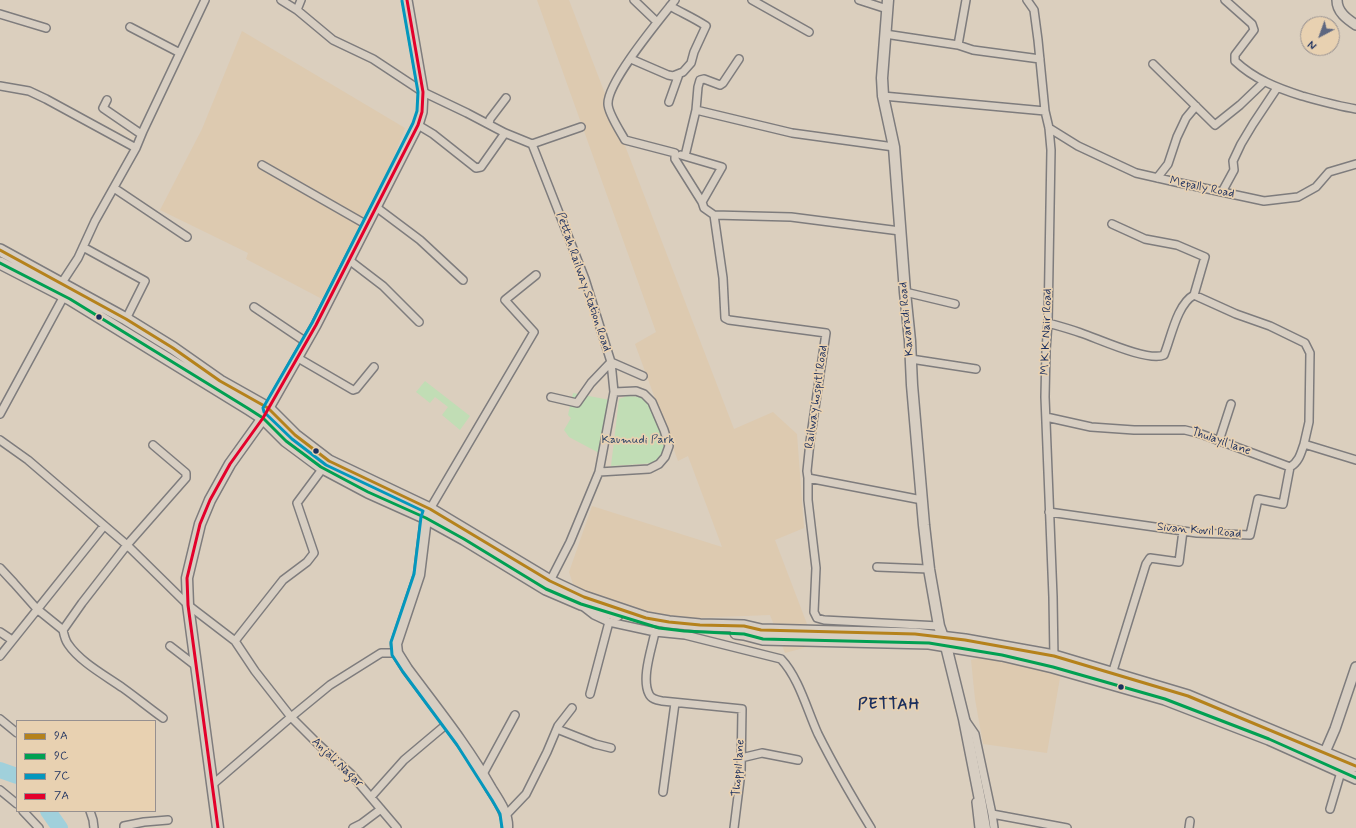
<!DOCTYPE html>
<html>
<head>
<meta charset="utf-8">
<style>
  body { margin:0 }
  #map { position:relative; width:1356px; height:828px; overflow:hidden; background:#dbcfbe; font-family:Mynerve,sans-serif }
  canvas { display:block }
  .legend { position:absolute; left:16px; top:720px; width:140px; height:92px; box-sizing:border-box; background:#e8d1b1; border:1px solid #969090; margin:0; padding:5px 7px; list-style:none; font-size:12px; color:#1b2f5e }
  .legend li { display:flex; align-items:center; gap:8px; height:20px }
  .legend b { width:20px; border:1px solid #969090 }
  .north { position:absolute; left:1300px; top:16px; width:40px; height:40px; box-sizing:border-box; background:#e8d1b1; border:1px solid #969090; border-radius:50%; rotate:221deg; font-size:11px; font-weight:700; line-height:16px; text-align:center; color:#1b2f5e }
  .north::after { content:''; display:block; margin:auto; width:14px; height:18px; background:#5e6780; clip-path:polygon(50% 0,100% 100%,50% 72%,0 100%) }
</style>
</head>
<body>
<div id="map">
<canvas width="1356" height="828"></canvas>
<ul class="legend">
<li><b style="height:5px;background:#b5821c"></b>9A</li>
<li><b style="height:5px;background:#01a052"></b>9C</li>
<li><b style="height:5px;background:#0497bd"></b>7C</li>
<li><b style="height:5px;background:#e4002b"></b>7A</li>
</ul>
<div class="north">N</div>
</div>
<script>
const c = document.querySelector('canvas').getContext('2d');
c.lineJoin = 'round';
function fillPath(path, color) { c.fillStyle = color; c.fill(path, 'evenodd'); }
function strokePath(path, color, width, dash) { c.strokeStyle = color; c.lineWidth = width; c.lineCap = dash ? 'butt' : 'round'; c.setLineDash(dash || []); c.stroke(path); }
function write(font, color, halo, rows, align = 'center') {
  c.font = font + ' Mynerve,sans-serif'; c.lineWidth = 3.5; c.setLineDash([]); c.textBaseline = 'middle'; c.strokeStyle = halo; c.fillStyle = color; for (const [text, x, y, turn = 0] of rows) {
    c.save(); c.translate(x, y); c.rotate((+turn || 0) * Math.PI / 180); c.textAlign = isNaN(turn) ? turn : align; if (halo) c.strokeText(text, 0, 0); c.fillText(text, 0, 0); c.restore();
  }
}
const built = new Path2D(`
  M 537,0 L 569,0 L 734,429 L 773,412 L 797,434 L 804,528 L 775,540 L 815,645 L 785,653 L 770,615 L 693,618 L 657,615 L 584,592 L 573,584 L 569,572 L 592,506 L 722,547 L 688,456 L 678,461 L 635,344 L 656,332 Z
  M 242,31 L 405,128 L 389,169 L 369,214 L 322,299 L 246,259 L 248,253 L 160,210 L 202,129 Z
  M 986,655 L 1061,672 L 1047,753 L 983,744 L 975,699 L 971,660 Z`);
const green = new Path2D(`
  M 425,381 L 470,416 L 460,430 L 442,415 L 448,407 L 435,397 L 430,403 L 416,392 Z
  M 573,393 L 610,400 L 599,453 L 569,437 L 564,430 L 571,418 L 568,415 Z
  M 627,396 L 642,397 L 653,410 L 666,447 L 662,458 L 655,463 L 611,466 L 619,399 Z`);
const river = new Path2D(`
  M 0,770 L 17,776
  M 48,811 L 60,828`);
const minor = new Path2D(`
  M 281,0 L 297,10 L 333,40 L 373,59 L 423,92 L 467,113 L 505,133 L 532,144 L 585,279 L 611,362 L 614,392 L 599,472 L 570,542 L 549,583
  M 634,0 L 657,22
  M 675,0 C 660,19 607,82 608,104 C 608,113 620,131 625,140 L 675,153 L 675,159 L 702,202 L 704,208 L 714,215 L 791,217 L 900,231
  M 752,0 L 809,32
  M 859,0 L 887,9
  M 1027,0 L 1034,10 L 1038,40 L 1045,111 L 1049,128 L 1051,150 L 1048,323 L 1046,350 L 1045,397 L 1053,597 L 1054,659
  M 1225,0 L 1252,24 L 1254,30 L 1235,55 L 1235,61 C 1254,79 1277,88 1302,96 C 1320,101 1337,106 1356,109
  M 297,10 L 301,0
  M 0,14 L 46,28
  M 130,27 L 180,53
  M 885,34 L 958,45 L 973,50 L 1040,59
  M 958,45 L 966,0
  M 631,59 L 668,75 L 673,76 L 683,72 L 691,63 L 694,52 L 706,26 C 694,18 682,13 670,6
  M 1153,64 L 1215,125 L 1240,105 L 1264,82
  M 0,86 L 29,91 L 46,99 L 136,148
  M 883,96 L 1045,111
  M 107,100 L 103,108 L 141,134
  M 669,102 L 679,74
  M 696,110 L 792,133 L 894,147
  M 489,124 L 490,119 L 506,98
  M 418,125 L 433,134 L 476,168 L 481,167 L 505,133
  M 1049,128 L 1078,146 L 1136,173 L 1180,183 L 1264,201 L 1298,197 L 1316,187 L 1329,172 L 1356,164
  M 532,144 L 581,127
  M 681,155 L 722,167 L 702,202
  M 685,156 L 696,110 L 698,87 L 700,80 L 704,79 L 720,85 L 723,83 L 739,59
  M 262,165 L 367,225
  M 1157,178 L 1168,164 L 1177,137 L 1186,118 L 1196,106
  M 114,188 L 187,237
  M 1222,192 L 1234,170 L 1233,161 L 1241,144 L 1253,124 L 1277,88
  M 376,207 L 420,240 L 463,280
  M 714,215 L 723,278 L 725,318 L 729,320 L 826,333 L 810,442 L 807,471 L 808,478 L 922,500
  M 1112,224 L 1145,239 L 1177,245 L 1205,257 L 1194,295
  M 83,247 L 145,281 L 126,319
  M 349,260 L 383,286 L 419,322
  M 61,284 L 78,258 L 95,221 L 136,148 L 143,131 L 205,0
  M 905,292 L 955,304
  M 254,307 L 306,342
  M 1048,323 C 1059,326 1070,329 1081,333 C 1099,339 1148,362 1164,355 C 1171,338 1177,304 1194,295 L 1236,314 L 1270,326 L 1305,343 L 1310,353 L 1309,422 L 1304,444
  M 298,358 L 353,390 L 356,389 L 374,367
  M 911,359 L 976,369
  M 551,397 L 577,403 L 591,383 L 611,362 L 643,376
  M 0,414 L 64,296
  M 1046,417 L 1091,427 L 1134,430 L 1185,430 L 1201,434 L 1290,467 C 1299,462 1301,453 1304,444 L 1356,460
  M 0,440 L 28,460 L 127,545 L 188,605 L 235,641 L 255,671 L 291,717 L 318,744 L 351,774 L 397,828
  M 1219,441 L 1231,404
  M 599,472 L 649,469 L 659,464 L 665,457 L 669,446 L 664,430 L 652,402 L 644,394 L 636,391 L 614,392
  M 808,478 L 808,500 L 816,568 L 814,612 L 817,618 L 824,620 L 939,626
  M 430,509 L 534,332 L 505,300 L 536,275
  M 1049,512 L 1197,533 L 1250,535 L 1258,499 L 1283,504 L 1290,467
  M 877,567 L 929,569
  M 0,568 L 14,583 L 37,609 L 63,630 L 82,603 L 127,545 L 186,478 L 186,473 L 153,445
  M 585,608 L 594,615 L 609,622 L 655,632 L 685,635 L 781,659 C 799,678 807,710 818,734 C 834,766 852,797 871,828
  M 63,630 C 64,635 65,640 68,644 C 80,662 106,676 123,688 C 137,698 149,708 163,718
  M 0,632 L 12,640
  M 655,632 C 652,648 641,678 649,694 C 651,699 657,700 662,701 L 742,709 L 741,772 L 734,828
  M 235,641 L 283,580 L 307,562 L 314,553 L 297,503 L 323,468
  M 170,646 L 196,666
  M 0,656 L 104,526
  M 1112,674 L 1146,564 L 1150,558 L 1179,562 L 1183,531
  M 590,694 L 609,622
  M 0,719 L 17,733
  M 966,721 L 975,734 L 992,814 L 994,828
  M 557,729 L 595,744 L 611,748
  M 741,758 L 762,753 L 798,760
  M 483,774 L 515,715
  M 212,785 L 291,717 L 330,685 L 381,653 L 397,653
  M 0,790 L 17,804
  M 663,792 L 675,703
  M 371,797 L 404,760 L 448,723
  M 976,802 L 979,828
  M 1330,809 L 1341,772
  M 23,811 L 39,828
  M 90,811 L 93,820 L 94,828
  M 992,814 L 1067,828
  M 505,816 L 526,794 L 547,752 L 558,726 L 572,708
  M 124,828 L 124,826 L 144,822 L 168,820
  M 353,828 L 361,824 L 381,809
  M 1189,828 L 1190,821`);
const tertiary = new Path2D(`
  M 1337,0 C 1337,12 1347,19 1356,25
  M 266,413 L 316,325 L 418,125 L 422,112 L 423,92 L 407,0
  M 1322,759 L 1335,729 L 1356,667`);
const secondary = new Path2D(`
  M 888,0 L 882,78 L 883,96 L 894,147 L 905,292 L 910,341 L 912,385 L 924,525 L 929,569 L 939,626 L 946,646 L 964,719 L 981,805 L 985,828
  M 429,512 L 426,518 L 419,575 L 396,644 L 397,653 L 407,669 C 436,708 467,746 491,789 C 498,800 508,814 507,828
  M 218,828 L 188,605 L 187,578 L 200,524 L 210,500 L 230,464 L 263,418`);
const primary = new Path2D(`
  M 0,250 L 126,319 L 173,348 L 220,381 L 268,408 L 295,435 L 329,461 L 430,509 L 550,581 L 584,597 L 646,618 L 669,622 L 700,625 L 744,626 L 761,630 L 915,634 L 965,640 L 1054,656 L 1188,696 L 1356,766
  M 0,263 L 70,299 L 249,409 L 263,418 L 286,441 L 321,467 L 368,492 L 426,518 L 464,539 L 546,589 L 581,604 L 617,615
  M 736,633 L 744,634 L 763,639 L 929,643 L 1002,655 L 1053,667 L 1165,699 L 1269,739 L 1356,778`);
const bus1 = new Path2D(`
  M 0,250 L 126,319 L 173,348 L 220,381 L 268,408 L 295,435 L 329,461 L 430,509 L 550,581 L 584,597 L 646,618 L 669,622 L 700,625 L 744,626 L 761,630 L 915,634 L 965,640 L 1054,656 L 1188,696 L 1356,766`);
const bus2 = new Path2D(`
  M 0,263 L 70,299 L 249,409 L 263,418 L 286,441 L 321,467 L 368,492 L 426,518 L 464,539 L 546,589 L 581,604 L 659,628 L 684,631 L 744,634 L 763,639 L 929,643 L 1002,655 L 1053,667 L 1165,699 L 1269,739 L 1356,778`);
const bus3 = new Path2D(`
  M 402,1 L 418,92 L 417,111 L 413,123 L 312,323 L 263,408 L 264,412 L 292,439 L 326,465 L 423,511 L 421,517 L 414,574 L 391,642 L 392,655 L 403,672 L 457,745 L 492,800 L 500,814 L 502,828`);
const bus4 = new Path2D(`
  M 218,828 L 188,605 L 187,578 L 200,524 L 210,500 L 230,464 L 263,418 L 316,325 L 418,125 L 422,112 L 423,92 L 407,0`);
const markers = [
  [99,317,3.5,"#1b2f5e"],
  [316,451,3.5,"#1b2f5e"],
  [1121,687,3.5,"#1b2f5e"]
];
const streetNames = [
  ["Mepally Road",1202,188,12],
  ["Pettah Railway Station Road",583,282,71],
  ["Kavaradi Road",907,319,-95],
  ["M K K Nair Road",1047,332,-88],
  ["Railway hospitl Road",817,397,-82],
  ["Thulayil lane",1221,442,19],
  ["Sivan Kovil Road",1199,531,5],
  ["Anjali Nagar",337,763,44],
  ["Thoppil lane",739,768,-86]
];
const parkNames = [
  ["Kaumudi Park",638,440]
];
const districtNames = [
  ["PETTAH",889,706]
];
fillPath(built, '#ddcab0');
fillPath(green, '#c1ddb5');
strokePath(river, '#a0d0db', 16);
strokePath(minor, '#7e7c7d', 10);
strokePath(tertiary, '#7e7c7d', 12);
strokePath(secondary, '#7e7c7d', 13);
strokePath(primary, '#7e7c7d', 14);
strokePath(minor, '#d7cec2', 7);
strokePath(tertiary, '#d7cec2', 9);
strokePath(secondary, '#d7cec2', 10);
strokePath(primary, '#d7cec2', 11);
strokePath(bus1, '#b5821c', 3);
strokePath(bus2, '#01a052', 3);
strokePath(bus3, '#0497bd', 3);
strokePath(bus4, '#e4002b', 3);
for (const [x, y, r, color] of markers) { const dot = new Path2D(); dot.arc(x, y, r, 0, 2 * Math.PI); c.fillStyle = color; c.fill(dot); strokePath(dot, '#e8d1b1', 1.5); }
write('12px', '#1b2f5e', '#e8d1b1', streetNames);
write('12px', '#2a4266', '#e8d1b1', parkNames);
c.letterSpacing = '1px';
write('bold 16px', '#1b2f5e', '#e8d1b1', districtNames);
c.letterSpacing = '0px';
</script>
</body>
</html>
